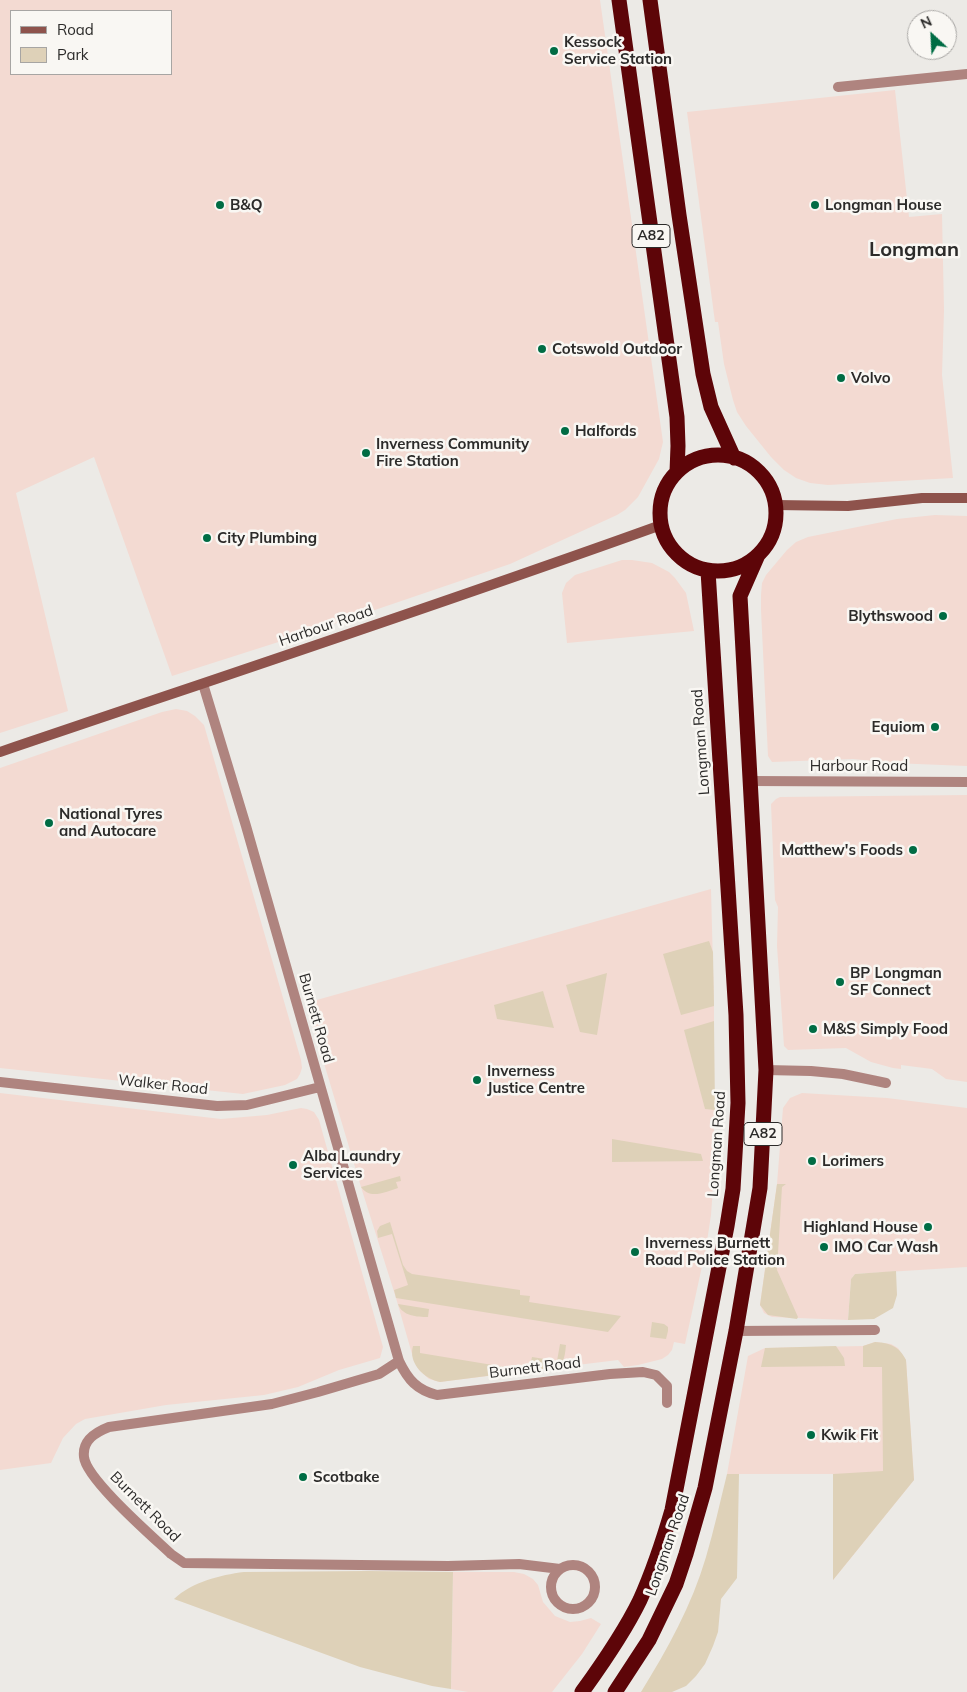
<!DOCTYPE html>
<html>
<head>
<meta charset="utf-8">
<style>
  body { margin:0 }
  #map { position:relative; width:967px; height:1692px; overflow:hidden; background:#eceae6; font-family:Mulish,sans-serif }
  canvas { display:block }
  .legend { position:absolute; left:10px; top:10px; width:162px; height:65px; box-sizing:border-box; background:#f9f7f3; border:1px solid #a7a5a3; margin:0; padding:6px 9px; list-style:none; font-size:15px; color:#2c2b2a }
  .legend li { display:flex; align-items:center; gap:10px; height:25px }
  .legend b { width:25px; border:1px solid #a7a5a3 }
  .north { position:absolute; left:907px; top:10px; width:50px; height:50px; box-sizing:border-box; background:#f9f7f3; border:1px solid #a7a5a3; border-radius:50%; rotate:335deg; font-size:14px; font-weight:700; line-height:20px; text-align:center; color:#2c2b2a }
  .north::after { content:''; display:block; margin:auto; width:18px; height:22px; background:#006c44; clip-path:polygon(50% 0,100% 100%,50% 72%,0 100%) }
</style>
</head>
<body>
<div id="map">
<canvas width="967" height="1692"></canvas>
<ul class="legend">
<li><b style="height:6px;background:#8e534c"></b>Road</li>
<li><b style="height:14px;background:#ded1b8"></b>Park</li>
</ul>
<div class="north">N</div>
</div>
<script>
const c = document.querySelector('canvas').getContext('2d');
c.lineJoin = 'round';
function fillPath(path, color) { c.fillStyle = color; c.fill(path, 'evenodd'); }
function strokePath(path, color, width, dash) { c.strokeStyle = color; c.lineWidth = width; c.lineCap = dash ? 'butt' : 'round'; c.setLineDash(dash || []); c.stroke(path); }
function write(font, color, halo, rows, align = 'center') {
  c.font = font + ' Mulish,sans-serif'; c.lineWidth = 5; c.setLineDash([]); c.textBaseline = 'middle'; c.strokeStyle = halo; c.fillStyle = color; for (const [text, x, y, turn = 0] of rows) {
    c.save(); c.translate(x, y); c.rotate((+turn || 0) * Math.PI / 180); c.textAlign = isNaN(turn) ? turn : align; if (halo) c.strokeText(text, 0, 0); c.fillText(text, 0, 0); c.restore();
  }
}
const commercial = new Path2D(`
  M 0,0 L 600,0 L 663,442 L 659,459 L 638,497 L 625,510 L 617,515 L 510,564 L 316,630 L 172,676 L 94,457 L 16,493 L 68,711 L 0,733 ZM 171,11 L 171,74 L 11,74 L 11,11 Z
  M 895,90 L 909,217 L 942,214 L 944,310 L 942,375 L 953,478 L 828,485 L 810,483 L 796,478 L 784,470 L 771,457 L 746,426 L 737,412 L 733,400 L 724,364 L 718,322 L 715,322 L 687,112 Z
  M 935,515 L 967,516 L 967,766 L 892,763 L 853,759 L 772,762 L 768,756 L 761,610 L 761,595 L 762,583 L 766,575 L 787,550 L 796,542 L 808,537 L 897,519 Z
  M 622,560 L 632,560 L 652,563 L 669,572 L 675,578 L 686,593 L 694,631 L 567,643 L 562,593 L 566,583 L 575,575 Z
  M 176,709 L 187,711 L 195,716 L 204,725 L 301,1060 L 302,1068 L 300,1074 L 297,1079 L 285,1085 L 243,1094 L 0,1068 L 0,768 L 162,712 Z
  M 967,795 L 967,1082 L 946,1079 L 932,1069 L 901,1065 L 901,1069 L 893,1068 L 871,1062 L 846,1048 L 788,1050 L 784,1046 L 777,946 L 778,907 L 775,900 L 771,804 L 776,799 L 780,797 Z
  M 711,889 L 714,1006 L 714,1174 L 711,1215 L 706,1248 L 685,1344 L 674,1342 L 672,1350 L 668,1355 L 662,1359 L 638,1365 L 624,1367 L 618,1360 L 447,1381 L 440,1382 L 429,1379 L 419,1370 L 414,1361 L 396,1298 L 361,1187 L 306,1003 Z
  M 0,1093 L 221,1119 L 267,1115 L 301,1108 L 307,1109 L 314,1112 L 319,1120 L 383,1347 L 380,1358 L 339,1370 L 298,1387 L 264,1395 L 166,1405 L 85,1419 L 76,1424 L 63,1438 L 51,1463 L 0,1470 Z
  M 802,1093 L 887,1098 L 967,1108 L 967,1267 L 855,1274 L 851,1279 L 848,1320 L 772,1317 L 764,1313 L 760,1305 L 777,1184 L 783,1108 L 790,1098 Z
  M 875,1342 L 891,1344 L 898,1348 L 906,1360 L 914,1480 L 833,1580 L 833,1474 L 727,1474 L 748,1356 L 765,1348 L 863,1346 Z
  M 453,1572 L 514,1572 L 524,1574 L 533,1579 L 538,1585 L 543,1602 L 555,1616 L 570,1622 L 580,1621 L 591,1618 L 601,1624 L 582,1654 L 552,1692 L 468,1692 L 451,1689 Z`);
const green = new Path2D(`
  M 709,941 L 713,952 L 714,1006 L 681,1015 L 663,954 Z
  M 607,973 L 597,1035 L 580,1032 L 566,985 Z
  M 543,991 L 554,1028 L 497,1019 L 494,1005 Z
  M 714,1021 L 715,1110 L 705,1109 L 684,1030 Z
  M 612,1139 L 701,1154 L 703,1161 L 612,1162 Z
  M 400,1176 L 401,1181 L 396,1182 L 398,1188 C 385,1192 370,1200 361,1187 Z
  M 777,1184 L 786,1184 L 782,1187 L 777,1270 L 798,1317 L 797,1319 L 768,1315 L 760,1305 Z
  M 390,1222 L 403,1265 L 407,1271 L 412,1274 L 520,1290 L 520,1295 L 530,1296 L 529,1302 L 621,1316 L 608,1332 L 396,1298 L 394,1290 L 408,1285 L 392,1234 L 378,1238 L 377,1231 L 380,1226 Z
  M 896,1271 L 897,1295 L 893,1308 L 874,1319 L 848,1320 L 851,1279 L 855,1274 Z
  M 398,1304 L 429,1309 L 428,1317 C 417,1317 402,1316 398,1304 Z
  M 652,1322 L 664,1324 L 668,1327 L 668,1331 L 666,1339 L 650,1337 Z
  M 875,1342 C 890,1343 899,1346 906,1360 L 914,1480 L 833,1580 L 833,1474 L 883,1471 L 882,1367 L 863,1367 L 863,1346 Z
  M 560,1344 L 566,1345 C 565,1353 565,1363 557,1367 L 440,1382 C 424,1379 408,1363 413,1346 L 420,1346 L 420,1353 L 529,1371 L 532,1357 L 557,1361 Z
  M 836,1346 L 844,1358 L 845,1366 L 761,1367 L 765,1348 Z
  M 727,1474 L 739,1474 L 737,1578 L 721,1599 L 718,1632 L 713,1646 L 705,1664 L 696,1676 L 686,1686 L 672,1692 L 641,1692 C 667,1650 692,1605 706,1557 C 714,1530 720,1502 727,1474 Z
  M 368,1571 L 453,1572 L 451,1689 L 432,1686 L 360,1667 L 174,1599 C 192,1582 220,1575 244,1572 Z`);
const street = new Path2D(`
  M 838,87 L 967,74
  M 203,684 L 246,826 L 399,1361 C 408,1380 417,1390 437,1395 L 610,1374 L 643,1372 L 656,1375 L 667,1386 L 667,1403
  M 750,781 L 967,782
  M 766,1070 L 811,1071 L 843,1074 L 886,1083
  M 0,1082 L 217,1106 L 247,1105 L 320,1087
  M 736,1331 L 875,1330
  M 399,1361 L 379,1374 L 318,1392 L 272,1404 L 109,1427 C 96,1432 82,1440 84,1457 C 86,1479 153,1537 171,1554 L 184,1563 L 448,1566 L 519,1564 L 560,1569
  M551 1587a22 22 0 1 1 44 0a22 22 0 1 1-44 0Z`);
const secondary = new Path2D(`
  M 775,505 L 848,506 L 922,498 L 967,498
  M 0,752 C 221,677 442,604 661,525`);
const highway = new Path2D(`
  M 619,0 L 677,417 L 678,446 L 677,472
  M 650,0 L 679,215 L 703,374 L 711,407 L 734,458
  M660 513a58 58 0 1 1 116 0a58 58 0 1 1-116 0Z
  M 582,1692 C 603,1663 624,1633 640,1600 C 653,1571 663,1541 672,1510 L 727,1226 L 733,1189 L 738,1103 L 736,1015 L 708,571
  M 615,1692 L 649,1640 L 676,1584 L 686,1554 L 705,1488 L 736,1331 L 760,1188 L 766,1070 L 740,596 L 758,555`);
const markers = [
  [554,51,5,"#006c44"],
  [220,205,5,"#006c44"],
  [815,205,5,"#006c44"],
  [542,349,5,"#006c44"],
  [841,378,5,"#006c44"],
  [565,431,5,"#006c44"],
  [366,453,5,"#006c44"],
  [207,538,5,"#006c44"],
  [943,616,5,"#006c44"],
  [935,727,5,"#006c44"],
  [49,823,5,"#006c44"],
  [913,850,5,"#006c44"],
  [840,982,5,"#006c44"],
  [813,1029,5,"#006c44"],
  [477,1080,5,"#006c44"],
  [812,1161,5,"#006c44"],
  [293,1165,5,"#006c44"],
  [928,1227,5,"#006c44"],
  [824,1247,5,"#006c44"],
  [635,1252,5,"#006c44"],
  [811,1435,5,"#006c44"],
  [303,1477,5,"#006c44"]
];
const shields = [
  [651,236,38],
  [763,1134,38]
];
const shieldNames = [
  ["A82",651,236],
  ["A82",763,1134]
];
const poiNames = [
  ["Kessock",564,42],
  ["Service Station",564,59],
  ["B&Q",230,205],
  ["Longman House",825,205],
  ["Cotswold Outdoor",552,349],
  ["Volvo",851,378],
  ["Halfords",575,431],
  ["Inverness Community",376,444],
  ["Fire Station",376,461],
  ["City Plumbing",217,538],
  ["Blythswood",933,616,"right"],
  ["Equiom",925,727,"right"],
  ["National Tyres",59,814],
  ["and Autocare",59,831],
  ["Matthew's Foods",903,850,"right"],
  ["BP Longman",850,973],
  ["SF Connect",850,990],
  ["M&S Simply Food",823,1029],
  ["Inverness",487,1071],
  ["Justice Centre",487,1088],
  ["Alba Laundry",303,1156],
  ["Services",303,1173],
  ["Lorimers",822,1161],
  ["Highland House",918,1227,"right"],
  ["Inverness Burnett",645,1243],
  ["Road Police Station",645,1260],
  ["IMO Car Wash",834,1247],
  ["Kwik Fit",821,1435],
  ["Scotbake",313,1477]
];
const streetNames = [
  ["Harbour Road",326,626,-19],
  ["Longman Road",701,742,-94],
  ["Harbour Road",859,766],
  ["Burnett Road",316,1018,74],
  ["Walker Road",163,1085,6],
  ["Longman Road",717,1144,-86],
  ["Burnett Road",535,1368,-7],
  ["Burnett Road",145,1507,45],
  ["Longman Road",668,1545,-71]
];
const districtNames = [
  ["Longman",914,250]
];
fillPath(commercial, '#f3dad2');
fillPath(green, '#ded1b8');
strokePath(street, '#af847f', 10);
strokePath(secondary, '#8e534c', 10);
strokePath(highway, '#5d0508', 15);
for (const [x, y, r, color] of markers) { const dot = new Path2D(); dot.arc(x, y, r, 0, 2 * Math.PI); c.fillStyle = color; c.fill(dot); strokePath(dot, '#f9f7f3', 2); }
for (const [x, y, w] of shields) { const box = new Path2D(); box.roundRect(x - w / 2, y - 11.5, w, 23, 4); c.fillStyle = '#f9f7f3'; c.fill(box); strokePath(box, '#2c2b2a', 1); }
write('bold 14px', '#2c2b2a', null, shieldNames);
write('bold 15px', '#2c2b2a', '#f9f7f3', poiNames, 'left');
write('15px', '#2c2b2a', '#f9f7f3', streetNames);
write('bold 20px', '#2c2b2a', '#f9f7f3', districtNames);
</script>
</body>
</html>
